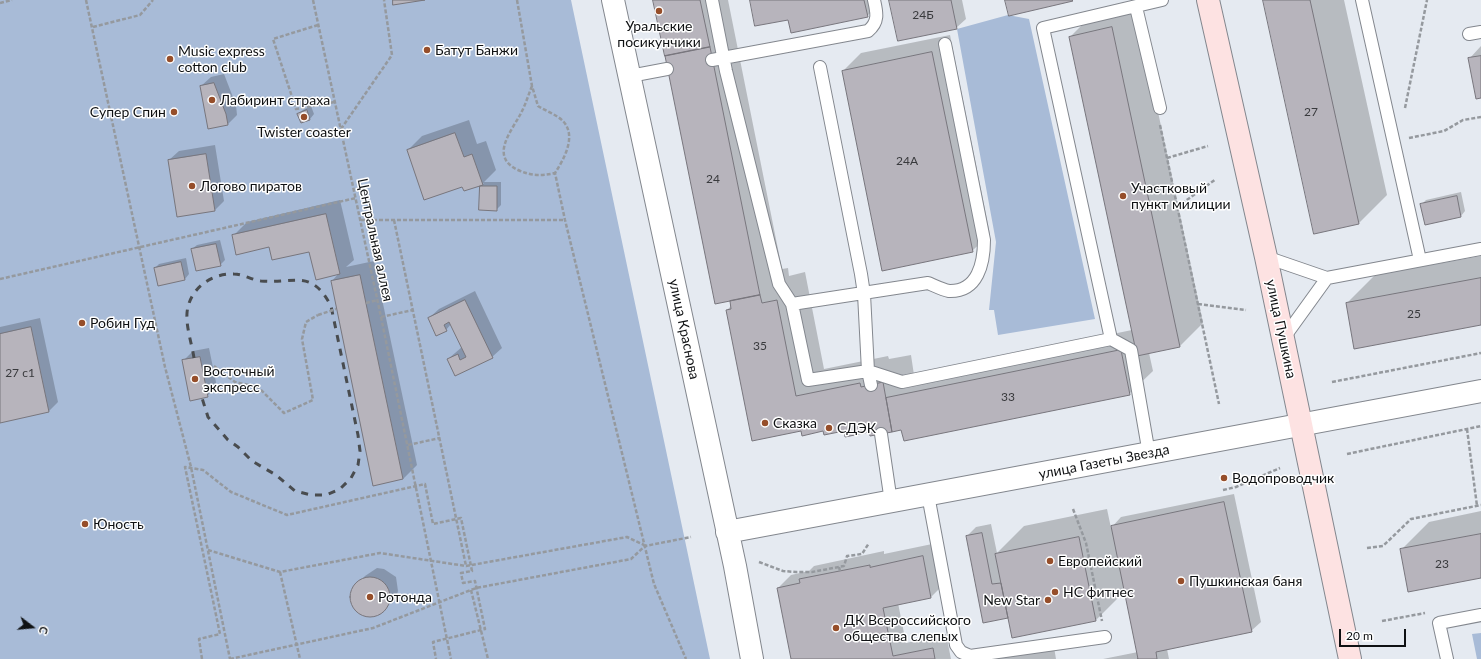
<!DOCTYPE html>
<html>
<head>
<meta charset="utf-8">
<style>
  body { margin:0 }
  #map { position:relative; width:1481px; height:659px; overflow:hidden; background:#e5eaf1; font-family:Lato,sans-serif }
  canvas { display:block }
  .north { position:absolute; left:12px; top:607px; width:40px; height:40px; -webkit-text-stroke:3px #fff; paint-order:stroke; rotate:106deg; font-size:11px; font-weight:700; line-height:16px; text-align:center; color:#0f1113 }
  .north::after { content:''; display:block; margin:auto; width:14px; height:18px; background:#0f1113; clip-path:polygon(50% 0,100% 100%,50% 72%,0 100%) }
  .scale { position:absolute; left:1339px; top:629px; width:67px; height:18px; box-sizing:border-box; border:2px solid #0f1113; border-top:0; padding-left:5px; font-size:12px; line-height:14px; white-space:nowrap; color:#0f1113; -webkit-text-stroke:3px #fff; paint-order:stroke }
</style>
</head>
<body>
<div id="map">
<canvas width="1481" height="659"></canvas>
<div class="north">С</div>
<div class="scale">20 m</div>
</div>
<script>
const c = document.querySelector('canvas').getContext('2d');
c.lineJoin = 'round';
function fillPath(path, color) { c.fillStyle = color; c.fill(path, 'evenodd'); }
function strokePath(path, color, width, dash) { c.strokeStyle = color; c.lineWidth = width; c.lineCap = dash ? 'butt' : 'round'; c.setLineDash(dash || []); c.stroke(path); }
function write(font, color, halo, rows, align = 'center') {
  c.font = font + ' Lato,sans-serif'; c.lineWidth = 3; c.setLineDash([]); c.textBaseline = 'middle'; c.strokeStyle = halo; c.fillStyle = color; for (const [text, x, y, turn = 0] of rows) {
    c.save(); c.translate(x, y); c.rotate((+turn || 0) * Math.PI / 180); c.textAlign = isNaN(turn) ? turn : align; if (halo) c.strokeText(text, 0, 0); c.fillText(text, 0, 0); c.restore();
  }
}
const green = new Path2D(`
  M 0,0 L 571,0 L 710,659 L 0,659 Z
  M 1008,15 L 1029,19 L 1095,319 L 998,335 L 994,310 L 989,310 L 996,242 L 957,29 Z
  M 1481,633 L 1481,659 L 1477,659 L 1472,634 Z`);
const shadow = new Path2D(`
  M 654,0 L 728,0 L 782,269 L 788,268 L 789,276 L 805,272 L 824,369 L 888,356 L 889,359 L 911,355 L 914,375 L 1132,330 L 1070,37 L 1093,14 L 1135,4 L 1203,323 L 1180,346 L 1149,353 L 1153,371 L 1129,394 L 902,429 L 871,435 L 870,431 L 801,430 L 727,310 L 732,305 Z
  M 751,0 L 875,0 L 877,7 L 867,16 L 789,18 Z
  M 890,0 L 962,0 L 966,19 L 956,28 Z
  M 1264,0 L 1344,0 L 1387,195 L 1359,223 Z
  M 950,35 L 990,234 L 972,251 L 843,71 L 861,53 Z
  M 1481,46 L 1481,97 L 1469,59 Z
  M 224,74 L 236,105 L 237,115 L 228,124 L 201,86 L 211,77 Z
  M 311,106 L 314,114 L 310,119 L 301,122 L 298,114 L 303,110 Z
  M 469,120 L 477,144 L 486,141 L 496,170 L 484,182 L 501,182 L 501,205 L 496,210 L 481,186 L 484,183 L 464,190 L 463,186 L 408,150 L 422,136 Z
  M 215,145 L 224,201 L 215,210 L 169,160 L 179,151 Z
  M 1461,192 L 1465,211 L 1461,216 L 1421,205 L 1426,200 Z
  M 340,200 L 354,260 L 346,267 L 374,261 L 417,465 L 403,479 L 374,485 L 332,281 L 339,273 L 310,251 L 270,246 L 233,236 L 247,222 Z
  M 220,240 L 225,260 L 220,265 L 192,249 L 197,245 Z
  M 1481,256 L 1481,324 L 1347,303 L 1375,275 Z
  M 186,258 L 189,274 L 185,279 L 159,285 L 155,268 L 159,264 Z
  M 475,291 L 502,348 L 492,357 L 455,375 L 448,359 L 462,347 L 451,324 L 446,330 L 429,318 L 439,309 Z
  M 40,318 L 58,402 L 49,411 L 0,422 L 0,327 Z
  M 209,348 L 217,387 L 207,396 L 183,361 L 193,351 Z
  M 1234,494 L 1261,622 L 1251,631 L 1167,649 L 1169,659 L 1103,659 L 1138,652 L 1125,591 L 1096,620 L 1013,637 L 1009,616 L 1007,617 L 967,536 L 976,527 L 991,524 L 997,553 L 1024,526 L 1107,509 L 1111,528 L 1121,517 Z
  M 1481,511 L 1481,577 L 1401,550 L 1429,522 Z
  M 937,543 L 945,583 L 931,597 L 898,603 L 906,643 L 946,634 L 951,659 L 792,659 L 778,588 L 791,575 L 809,571 L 814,566 L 884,551 L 884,554 Z
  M 377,568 L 384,569 L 396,577 L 398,591 L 396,598 L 380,613 L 373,615 L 366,615 L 354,607 L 351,600 L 352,593 L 355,586 L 365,576 Z
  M 1054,647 L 1056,659 L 994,659 Z`);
const building = new Path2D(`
  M 393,0 L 425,0 L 393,5 Z
  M 653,0 L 700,0 L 710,47 L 665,56 Z
  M 750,0 L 864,0 L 868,17 L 791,33 L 788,20 L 755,26 Z
  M 889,0 L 951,0 L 957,29 L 898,41 Z
  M 1005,0 L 1072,0 L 1073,1 L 1009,16 Z
  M 1263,0 L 1310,0 L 1359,224 L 1314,234 Z
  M 1112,27 L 1180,347 L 1137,356 L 1069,37 Z
  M 710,47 L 760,295 L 715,304 L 665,56 Z
  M 932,52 L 973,252 L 882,271 L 842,71 Z
  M 1481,56 L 1481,98 L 1476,99 L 1468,58 Z
  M 214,83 L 226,114 L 228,125 L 208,129 L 200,86 Z
  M 307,110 L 310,120 L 301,123 L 297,114 Z
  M 455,133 L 464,157 L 472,154 L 483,185 L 464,191 L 462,187 L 424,200 L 407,150 Z
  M 206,154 L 215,211 L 177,217 L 168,160 Z
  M 480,186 L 497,186 L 497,211 L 479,210 Z
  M 1457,196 L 1461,217 L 1425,225 L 1420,204 Z
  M 326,214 L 340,274 L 316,280 L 309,252 L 272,260 L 269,247 L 236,255 L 232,235 Z
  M 216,244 L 221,266 L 196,271 L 191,249 Z
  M 181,262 L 185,280 L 158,286 L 154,268 Z
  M 360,275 L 403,479 L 373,486 L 331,281 Z
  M 1481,278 L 1481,325 L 1354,349 L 1346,303 Z
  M 760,295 L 762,303 L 777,300 L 796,396 L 860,383 L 861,387 L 883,382 L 892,432 L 870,436 L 869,432 L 845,437 L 844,431 L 824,435 L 823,431 L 802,436 L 801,431 L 752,441 L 726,310 L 731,309 L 730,301 Z
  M 465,300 L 493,358 L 455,376 L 447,359 L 458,354 L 460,360 L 466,357 L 449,322 L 444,325 L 447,331 L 436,336 L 428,318 Z
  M 31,327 L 49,412 L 0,423 L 0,334 Z
  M 1121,350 L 1130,395 L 904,441 L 901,430 L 892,432 L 886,398 Z
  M 200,357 L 208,397 L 190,401 L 182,360 Z
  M 1224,502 L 1252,632 L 1156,652 L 1157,659 L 1137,659 L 1138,659 L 1111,526 Z
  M 982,533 L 992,584 L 1001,583 L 1008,618 L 983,623 L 966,536 Z
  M 1481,534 L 1481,578 L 1408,592 L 1400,549 Z
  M 1079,537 L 1096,621 L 1012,638 L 995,554 Z
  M 923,556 L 931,598 L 883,608 L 893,656 L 933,648 L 935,659 L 791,659 L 777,588 L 800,583 L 799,579 L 870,565 L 870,567 Z
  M350 597a20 20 0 1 1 40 0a20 20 0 1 1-40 0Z`);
const path = new Path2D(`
  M 86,0 L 165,367 L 191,467 L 230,659
  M 313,0 L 381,317 L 451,659
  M 517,0 L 532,86 L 538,106 C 546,111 557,115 563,121 C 577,136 564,159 555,173 L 565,220 L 654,584 L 686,659
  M 0,3 L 12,0
  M 318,25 L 273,39 L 296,109 L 335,102
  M 93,27 L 140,15 L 153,0
  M 532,86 C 528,96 525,106 520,115 C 510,133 490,157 518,170 C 531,176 542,176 555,173
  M 1405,108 L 1427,0
  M 1160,125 L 1219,404
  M 341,129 L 392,55 L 384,0
  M 1409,138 L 1444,131 L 1463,120 L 1481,117
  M 1167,158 L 1208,146
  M 1177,207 L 1216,179
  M 361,220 L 565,220
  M 394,220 L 466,566
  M 0,279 L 356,198
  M 366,303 L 378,300
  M 1198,304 L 1246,310
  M 381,317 L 413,310
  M 214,366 L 235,382 L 258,387 L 284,413 L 313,400 L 302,339 L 306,322 L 318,315
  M 1332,382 L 1481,353
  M 1467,429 L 1477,506
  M 408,445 L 440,438
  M 1347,454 L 1481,426
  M 1223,490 L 1236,487 L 1280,468
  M 1073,509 L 1086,543 L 1102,621
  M 1367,548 L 1383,546 L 1411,519 L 1481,505
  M 208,550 L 280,572 L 380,553 L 466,566 L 627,537 L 644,545
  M 759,562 L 783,571 L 796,572 L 812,572 L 844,566 L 847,556 L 862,554 L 869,543
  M 839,567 L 840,571
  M 280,572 L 300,659
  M 471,590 L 488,659
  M 1382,621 L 1425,613
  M 202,659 L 199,639 L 220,634 L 185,467 L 203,470 L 231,492 L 287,515 L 425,484 L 433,524 L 461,518 L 472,571 L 461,573 L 463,583 L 475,581 L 485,629 L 433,642 L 436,659
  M 230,659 L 373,628 L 476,588 L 631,559 L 645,546 L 691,537`);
const service = new Path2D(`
  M 712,0 L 726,71 L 779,284 L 792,304 L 808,380 L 868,371 L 871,385
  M 1362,0 L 1420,260
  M 1136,7 L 1160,108
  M 1469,34 L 1481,32
  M 712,60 L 868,31 C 879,22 877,13 874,0
  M 820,67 L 861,274 L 864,294 L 868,371 L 902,382 L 1111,339
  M 630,76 L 667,69
  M 1266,257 L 1327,278 L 1481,249
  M 792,304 L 928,283 C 935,286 943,290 949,291 C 978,292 984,263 984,240 L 945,44
  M 1283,339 L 1327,278
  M 881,434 L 891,502
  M 1149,454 L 1131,350 L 1111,339 L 1043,28 L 1162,0
  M 928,495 L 956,645 L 961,652 L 970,656 L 1105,637
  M 1447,659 L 1439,623 L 1481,615`);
const minor = new Path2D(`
  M 613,0 L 735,566 L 752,659
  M 727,532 L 1481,391`);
const secondary = new Path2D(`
  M 1208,0 L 1266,257 L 1350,659`);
const rail = new Path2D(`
  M 194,358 C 192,344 186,328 187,313 C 189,289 211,273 234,274 C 243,274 252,280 261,281 C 295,284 311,268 331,306 L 358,435 L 360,451 L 358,465 L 351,478 L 340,489 L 326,495 L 311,495 L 295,491 L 276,475 L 252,461 L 238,447 L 228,440 L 208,417 L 202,398`);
const pathBridge = new Path2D(`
  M 318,315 L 336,309`);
const markers = [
  [659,11,4,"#964e2a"],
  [427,50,4,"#964e2a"],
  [170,59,4,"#964e2a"],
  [212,100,4,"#964e2a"],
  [174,112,4,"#964e2a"],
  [304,117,4,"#964e2a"],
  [192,186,4,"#964e2a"],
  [1123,196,4,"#964e2a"],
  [82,323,4,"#964e2a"],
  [195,379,4,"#964e2a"],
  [765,423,4,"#964e2a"],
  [829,428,4,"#964e2a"],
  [1224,478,4,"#964e2a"],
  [85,524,4,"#964e2a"],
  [1050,561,4,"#964e2a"],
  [1181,581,4,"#964e2a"],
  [1055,592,4,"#964e2a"],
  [370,597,4,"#964e2a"],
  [1048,600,4,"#964e2a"],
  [836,628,4,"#964e2a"]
];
const numberNames = [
  ["24Б",923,15],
  ["27",1311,112],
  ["24А",907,161],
  ["24",713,179],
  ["25",1414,314],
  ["35",760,346],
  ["27 с1",20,373],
  ["33",1008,397],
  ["23",1442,564]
];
const poiNames = [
  ["Уральские",659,26,"center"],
  ["посикунчики",659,42,"center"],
  ["Батут Банжи",435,50],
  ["Music express",178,51],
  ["cotton club",178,67],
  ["Лабиринт cтраха",220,100],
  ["Супер Спин",166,112,"right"],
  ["Twister coaster",304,132,"center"],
  ["Логово пиратов",200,186],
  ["Участковый",1131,188],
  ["пункт милиции",1131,204],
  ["Робин Гуд",90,323],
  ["Восточный",203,371],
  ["экспресс",203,387],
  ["Сказка",773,423],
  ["СДЭК",837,428],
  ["Водопроводчик",1232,478],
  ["Юность",93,524],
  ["Европейский",1058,561],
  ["Пушкинская баня",1189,581],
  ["НС фитнес",1063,592],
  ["Ротонда",378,597],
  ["New Star",1040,600,"right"],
  ["ДК Всероссийского",844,620],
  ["общества слепых",844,636]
];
const streetNames = [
  ["Центральная аллея",375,240,78],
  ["улица Краснова",684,329,78],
  ["улица Пушкина",1281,329,78],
  ["улица Газеты Звезда",1104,462,-11]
];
fillPath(green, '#a8bbd7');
fillPath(shadow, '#0003');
fillPath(building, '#b7b4bc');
strokePath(building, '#78767d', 1);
strokePath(service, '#83878e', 14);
strokePath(minor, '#83878e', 24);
strokePath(secondary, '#83878e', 24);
strokePath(path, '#95999e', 2.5, [4, 2]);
strokePath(service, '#fff', 12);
strokePath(minor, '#fff', 22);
strokePath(secondary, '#fde2e2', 22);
strokePath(rail, '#494c4f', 3, [7, 7]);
strokePath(pathBridge, '#95999e', 2.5, [4, 2]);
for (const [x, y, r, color] of markers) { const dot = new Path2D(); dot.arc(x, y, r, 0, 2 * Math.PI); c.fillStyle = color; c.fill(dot); strokePath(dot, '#fff', 1.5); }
write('12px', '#393a3d', null, numberNames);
write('14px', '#0f1113', '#fff', poiNames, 'left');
write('14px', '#0f1113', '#fff', streetNames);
</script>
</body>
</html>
